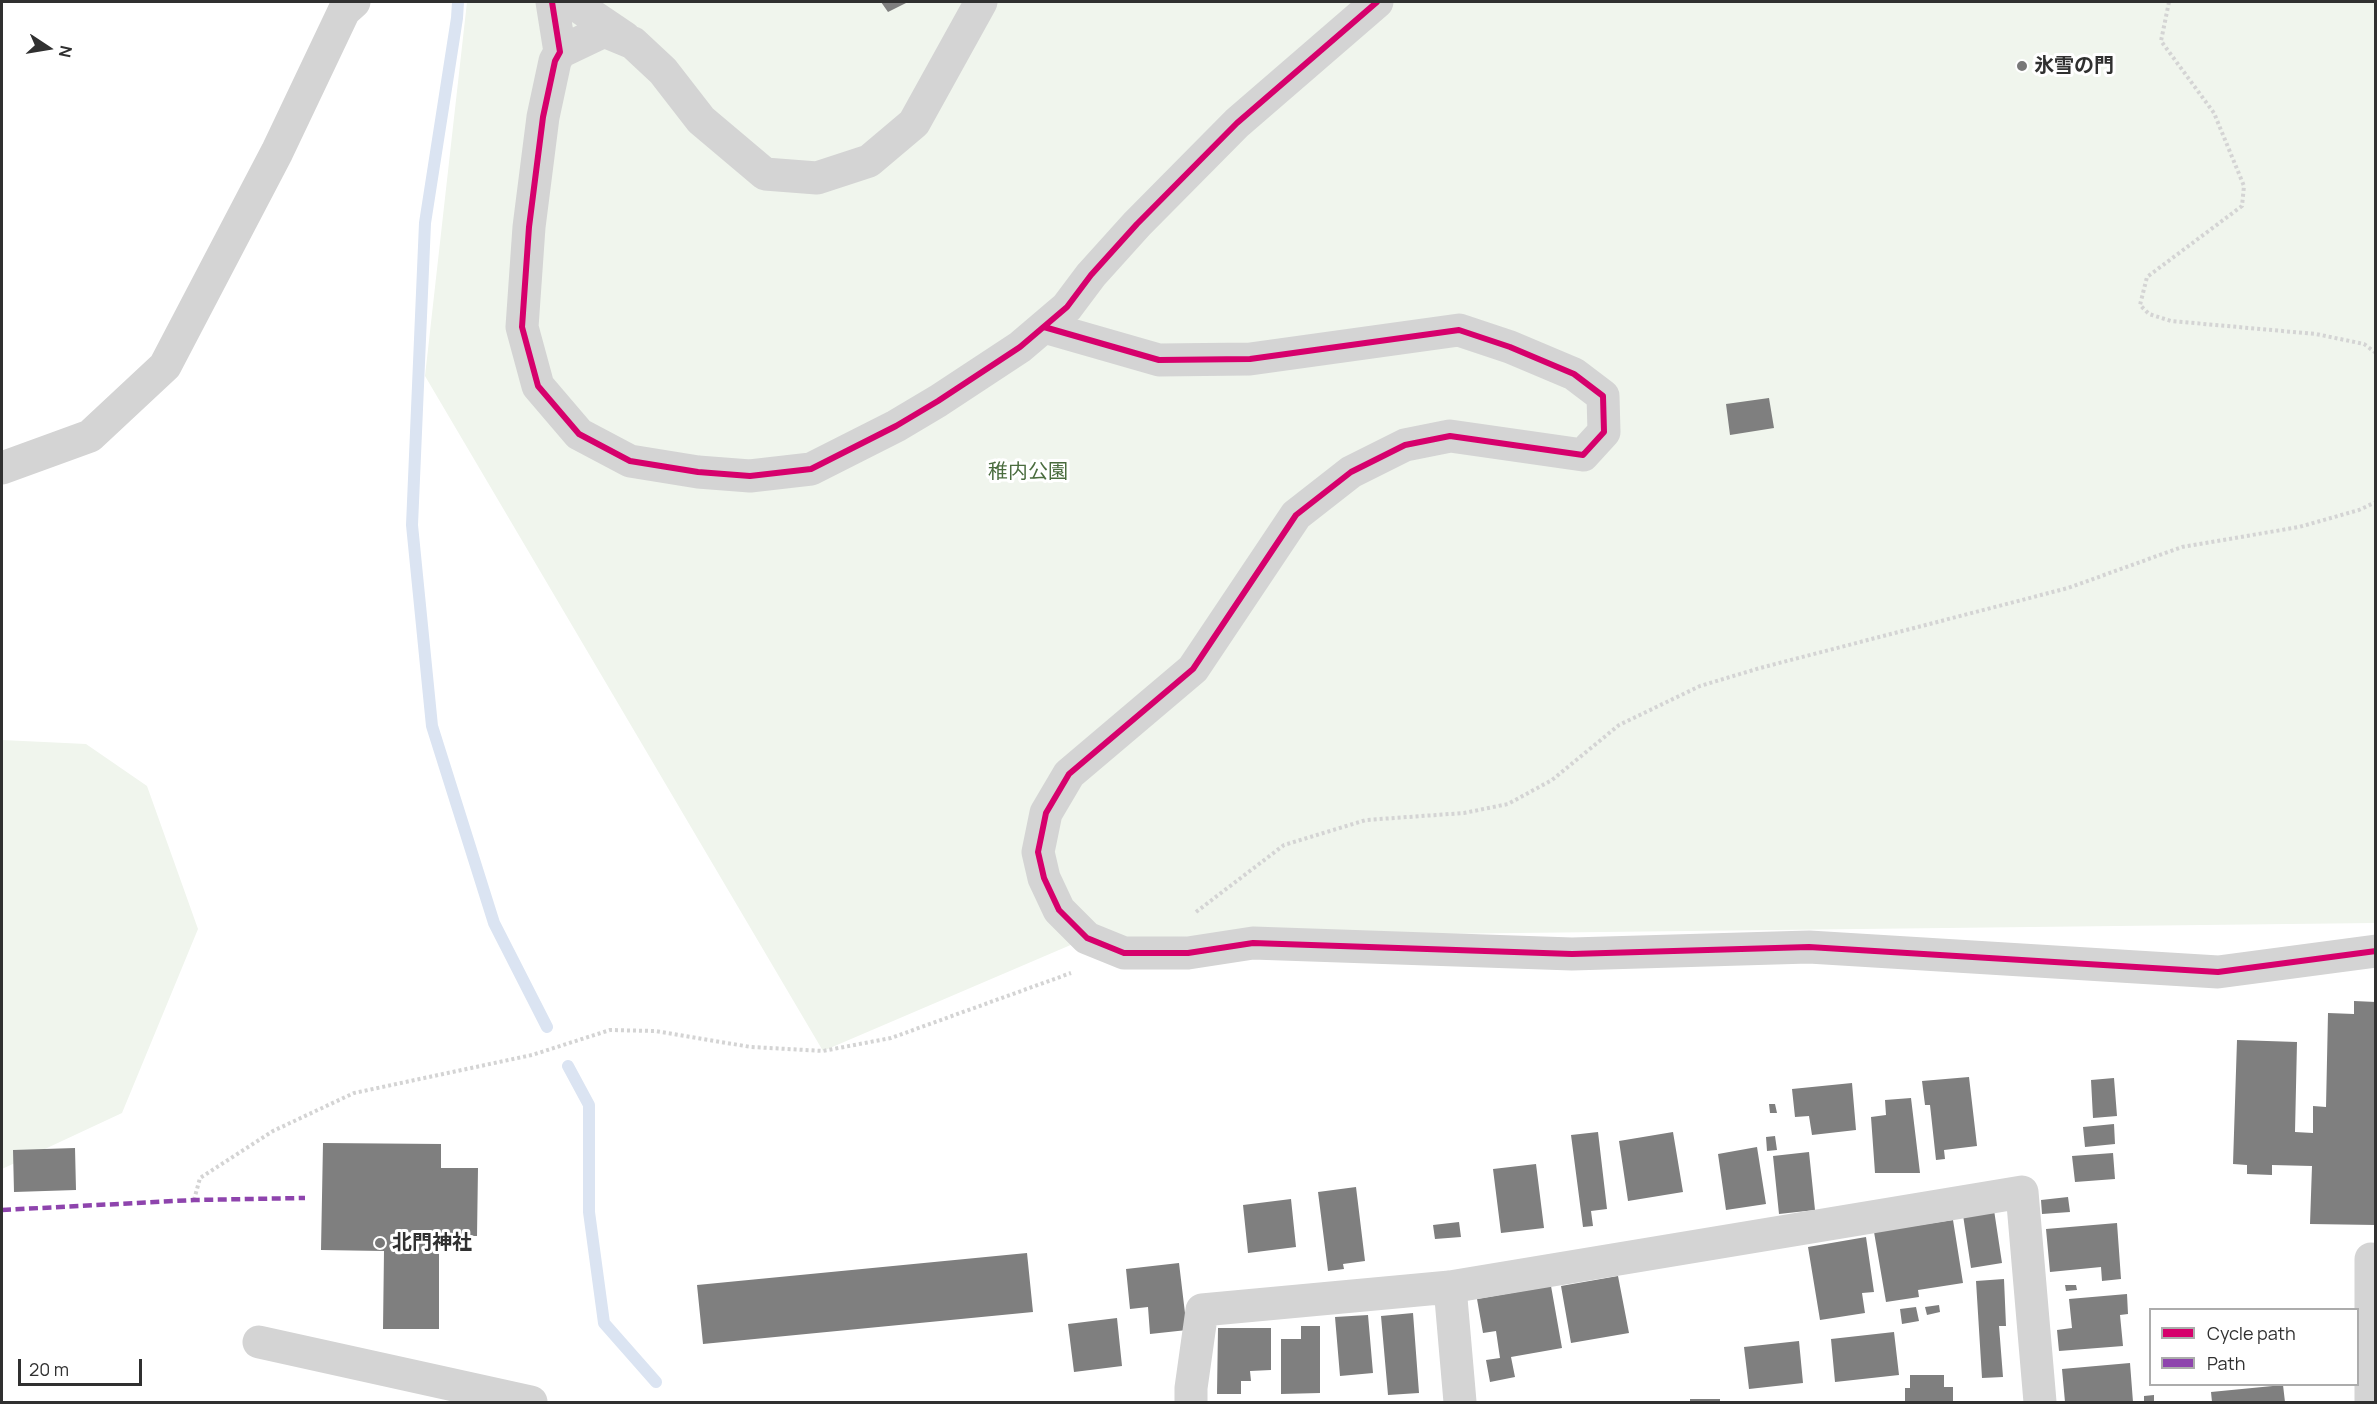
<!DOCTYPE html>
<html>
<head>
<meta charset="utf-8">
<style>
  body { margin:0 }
  #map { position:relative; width:2377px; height:1404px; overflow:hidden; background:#fff; font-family:Manrope,sans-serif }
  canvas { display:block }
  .frame { position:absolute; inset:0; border:3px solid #303030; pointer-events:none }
  .legend { position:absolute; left:2149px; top:1308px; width:210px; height:78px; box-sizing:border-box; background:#fff; border:2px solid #acacac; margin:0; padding:8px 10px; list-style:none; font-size:18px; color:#303030 }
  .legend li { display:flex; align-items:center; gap:12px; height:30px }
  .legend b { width:30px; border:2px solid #acacac }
  .north { position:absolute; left:18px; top:18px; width:60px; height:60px; -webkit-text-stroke:4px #fff; paint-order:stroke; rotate:102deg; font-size:16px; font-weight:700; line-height:24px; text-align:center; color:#303030 }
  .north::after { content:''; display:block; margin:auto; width:21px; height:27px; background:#303030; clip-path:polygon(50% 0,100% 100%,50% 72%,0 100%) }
  .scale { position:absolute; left:18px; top:1359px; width:124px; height:27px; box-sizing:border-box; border:3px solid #303030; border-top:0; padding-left:8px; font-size:18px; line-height:21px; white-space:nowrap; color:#303030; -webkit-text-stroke:4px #fff; paint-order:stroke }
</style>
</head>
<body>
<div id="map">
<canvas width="2377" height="1404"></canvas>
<div class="frame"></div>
<ul class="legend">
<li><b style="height:8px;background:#d6006c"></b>Cycle path</li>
<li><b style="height:8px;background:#8e44ad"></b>Path</li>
</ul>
<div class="north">N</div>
<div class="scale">20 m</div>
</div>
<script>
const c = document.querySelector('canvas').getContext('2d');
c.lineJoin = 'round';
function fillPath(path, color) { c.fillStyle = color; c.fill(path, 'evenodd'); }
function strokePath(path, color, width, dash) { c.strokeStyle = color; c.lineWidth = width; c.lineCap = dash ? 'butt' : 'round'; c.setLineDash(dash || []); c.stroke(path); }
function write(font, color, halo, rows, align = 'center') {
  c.font = font + ' Manrope,"Noto Sans JP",sans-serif'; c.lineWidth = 6; c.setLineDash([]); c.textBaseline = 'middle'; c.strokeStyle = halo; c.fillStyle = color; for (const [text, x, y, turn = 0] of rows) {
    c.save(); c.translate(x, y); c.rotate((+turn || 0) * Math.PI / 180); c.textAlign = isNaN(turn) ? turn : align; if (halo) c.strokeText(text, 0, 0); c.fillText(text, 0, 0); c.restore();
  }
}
const green = new Path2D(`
  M 467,2 L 2375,2 L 2375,923 L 1087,938 L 823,1051 L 425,376 Z
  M 2,740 L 86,744 L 147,786 L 198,929 L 122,1113 L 2,1169 Z`);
const stream = new Path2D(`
  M 458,2 L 457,18 L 425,223 L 412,525 L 432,726 L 494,923 L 547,1027
  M 568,1066 L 589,1105 L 589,1212 L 604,1323 L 656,1382`);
const building = new Path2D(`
  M 881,2 L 908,2 L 888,12 Z
  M 1769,398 L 1774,428 L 1730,435 L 1726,404 Z
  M 2354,1001 L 2376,1002 L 2376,1225 L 2310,1224 L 2312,1166 L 2272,1165 L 2272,1175 L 2247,1174 L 2247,1165 L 2233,1164 L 2237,1040 L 2297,1042 L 2295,1132 L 2313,1133 L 2313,1106 L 2326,1107 L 2328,1013 L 2354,1014 Z
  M 1969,1077 L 1977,1146 L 1944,1150 L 1945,1159 L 1936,1160 L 1930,1105 L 1925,1105 L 1922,1081 Z
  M 2114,1078 L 2117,1116 L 2093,1118 L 2091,1080 Z
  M 1852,1083 L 1856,1130 L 1812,1135 L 1809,1116 L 1795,1117 L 1792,1089 Z
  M 1911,1098 L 1920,1173 L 1875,1173 L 1871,1117 L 1886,1115 L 1885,1100 Z
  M 1769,1104 L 1775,1104 L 1777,1113 L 1770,1113 Z
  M 2114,1124 L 2115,1144 L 2085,1147 L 2083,1127 Z
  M 1598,1132 L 1607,1209 L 1591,1211 L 1593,1226 L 1583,1227 L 1571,1135 Z
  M 1673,1132 L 1683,1192 L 1628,1201 L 1619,1141 Z
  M 1775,1136 L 1777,1150 L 1767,1151 L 1766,1137 Z
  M 323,1143 L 441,1144 L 441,1168 L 478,1168 L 477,1236 L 439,1236 L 439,1329 L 383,1329 L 384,1251 L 321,1250 Z
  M 1757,1147 L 1766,1204 L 1726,1210 L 1718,1154 Z
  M 75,1148 L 76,1190 L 14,1192 L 13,1150 Z
  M 1809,1152 L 1815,1210 L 1779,1214 L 1773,1156 Z
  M 2113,1153 L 2115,1179 L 2075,1182 L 2072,1156 Z
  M 1536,1164 L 1544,1228 L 1501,1233 L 1493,1169 Z
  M 1356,1187 L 1365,1261 L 1343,1264 L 1344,1269 L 1328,1271 L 1318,1192 Z
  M 2068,1197 L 2070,1212 L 2042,1214 L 2041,1200 Z
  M 1291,1199 L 1296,1247 L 1248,1253 L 1243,1205 Z
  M 1994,1210 L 2002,1263 L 1971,1268 L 1963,1215 Z
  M 1953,1220 L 1963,1283 L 1918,1290 L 1919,1297 L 1886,1302 L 1874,1232 Z
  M 1459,1222 L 1461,1237 L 1435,1239 L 1433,1225 Z
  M 2117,1223 L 2121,1279 L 2102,1281 L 2101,1267 L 2050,1272 L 2046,1229 Z
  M 1866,1237 L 1874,1292 L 1862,1293 L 1865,1313 L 1820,1320 L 1808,1247 Z
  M 1027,1253 L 1033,1312 L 703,1344 L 697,1285 Z
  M 1179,1263 L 1187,1330 L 1150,1334 L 1148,1307 L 1130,1309 L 1126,1269 Z
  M 1618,1276 L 1629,1333 L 1571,1343 L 1561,1286 Z
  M 2004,1279 L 2006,1326 L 1999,1326 L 2003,1377 L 1982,1378 L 1976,1281 Z
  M 2065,1285 L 2076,1285 L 2077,1290 L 2066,1291 Z
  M 1551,1286 L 1562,1348 L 1511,1357 L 1515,1377 L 1490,1382 L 1486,1360 L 1500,1358 L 1496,1331 L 1483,1333 L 1477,1299 Z
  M 2127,1294 L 2128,1314 L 2120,1315 L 2123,1346 L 2059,1351 L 2057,1330 L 2072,1328 L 2069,1299 Z
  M 1939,1305 L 1940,1312 L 1927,1315 L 1925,1307 Z
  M 1916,1307 L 1919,1321 L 1902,1324 L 1900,1309 Z
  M 1413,1313 L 1419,1393 L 1388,1395 L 1381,1316 Z
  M 1368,1315 L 1373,1373 L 1340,1376 L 1335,1317 Z
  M 1117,1318 L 1122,1366 L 1074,1372 L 1068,1324 Z
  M 1301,1326 L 1320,1326 L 1320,1393 L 1281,1394 L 1281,1339 L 1301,1339 Z
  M 1218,1328 L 1271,1328 L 1271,1370 L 1250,1371 L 1251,1381 L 1241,1381 L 1241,1394 L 1217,1394 Z
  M 1894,1332 L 1899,1375 L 1835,1382 L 1831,1339 Z
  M 1799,1341 L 1803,1383 L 1749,1389 L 1744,1347 Z
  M 2130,1363 L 2133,1402 L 2065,1402 L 2062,1369 Z
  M 1910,1375 L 1944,1375 L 1944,1387 L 1953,1387 L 1953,1402 L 1905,1402 L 1905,1388 L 1910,1388 Z
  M 2283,1385 L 2285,1402 L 2212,1402 L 2211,1392 Z
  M 2154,1395 L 2154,1402 L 2144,1402 L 2144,1396 Z
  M 1690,1399 L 1720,1399 L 1720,1402 L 1690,1402 Z`);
const path = new Path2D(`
  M 2169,2 L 2161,41 L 2214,113 L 2244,186 L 2242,206 L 2147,277 L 2140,305 L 2149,314 L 2171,321 L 2316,334 L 2364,344 L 2376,353
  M 1196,912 L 1284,845 L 1366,820 L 1464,813 L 1508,804 L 1552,780 L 1619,725 L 1700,686 L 1760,668 L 2068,588 L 2182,547 L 2299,527 L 2359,510 L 2376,502
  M 194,1200 L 200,1178 L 273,1131 L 354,1093 L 532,1055 L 610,1030 L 655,1031 L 751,1047 L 823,1051 L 891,1038 L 1071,973`);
const minor = new Path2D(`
  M 552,2 L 560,52 L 555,61 L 543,117 L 529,227 L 522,327 L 538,386 L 579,434 L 630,461 L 698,472 L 750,476 L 811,469 L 896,426 L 938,401 L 1020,347 L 1067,307 L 1091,275 L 1137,224 L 1237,123 L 1377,2
  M 572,2 L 625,38
  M 560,52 L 604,31 L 633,43 L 663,71 L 701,120 L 765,174 L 817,178 L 869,161 L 914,123 L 981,2
  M 1044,327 L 1159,360 L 1250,359 L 1459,330 L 1510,347 L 1574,374 L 1603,396 L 1604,432 L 1583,455 L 1450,436 L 1405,445 L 1351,472 L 1296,515 L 1193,669 L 1069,774 L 1046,813 L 1038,852 L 1044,878 L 1059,910 L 1087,938 L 1124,953 L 1188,953 L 1253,943 L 1572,954 L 1809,947 L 2218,972 L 2376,951
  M 2,468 L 90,436 L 165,366 L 277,152 L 344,11 L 354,2
  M 2371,1259 L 2371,1402
  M 1450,1287 L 1460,1402
  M 259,1342 L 531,1402
  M 1191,1402 L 1191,1388 L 1202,1310 L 1450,1287 L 2022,1192 L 2040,1402`);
const quiet = new Path2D(`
  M 2,1210 L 194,1200 L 305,1198`);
const cycleway = new Path2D(`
  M 552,2 L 560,52 L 555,61 L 543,117 L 529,227 L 522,327 L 538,386 L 579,434 L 630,461 L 698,472 L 750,476 L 811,469 L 896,426 L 938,401 L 1020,347 L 1067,307 L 1091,275 L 1137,224 L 1237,123 L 1377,2
  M 1044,327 L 1159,360 L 1250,359 L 1459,330 L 1510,347 L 1574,374 L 1603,396 L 1604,432 L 1583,455 L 1450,436 L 1405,445 L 1351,472 L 1296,515 L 1193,669 L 1069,774 L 1046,813 L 1038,852 L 1044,878 L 1059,910 L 1087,938 L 1124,953 L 1188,953 L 1253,943 L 1572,954 L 1809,947 L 2218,972 L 2376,951`);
const markers = [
  [2022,66,6,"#787878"],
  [380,1243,6,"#787878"]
];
const poiNames = [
  ["氷雪の門",2034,66],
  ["北門神社",392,1243]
];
const parkNames = [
  ["稚内公園",1028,472]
];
fillPath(green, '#f0f5ed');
strokePath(stream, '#dbe4f2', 12);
fillPath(building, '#7f7f7f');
strokePath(path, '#d4d4d4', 4, [3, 3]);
strokePath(minor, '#d4d4d4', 33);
strokePath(quiet, '#8e44ad', 4.5, [9, 4.5]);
strokePath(cycleway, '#d6006c', 6);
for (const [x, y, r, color] of markers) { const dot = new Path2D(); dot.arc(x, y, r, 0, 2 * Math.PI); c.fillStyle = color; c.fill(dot); strokePath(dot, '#fff', 2); }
write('bold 20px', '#303030', '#fff', poiNames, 'left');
write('20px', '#4a6c3e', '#fff', parkNames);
</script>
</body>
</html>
